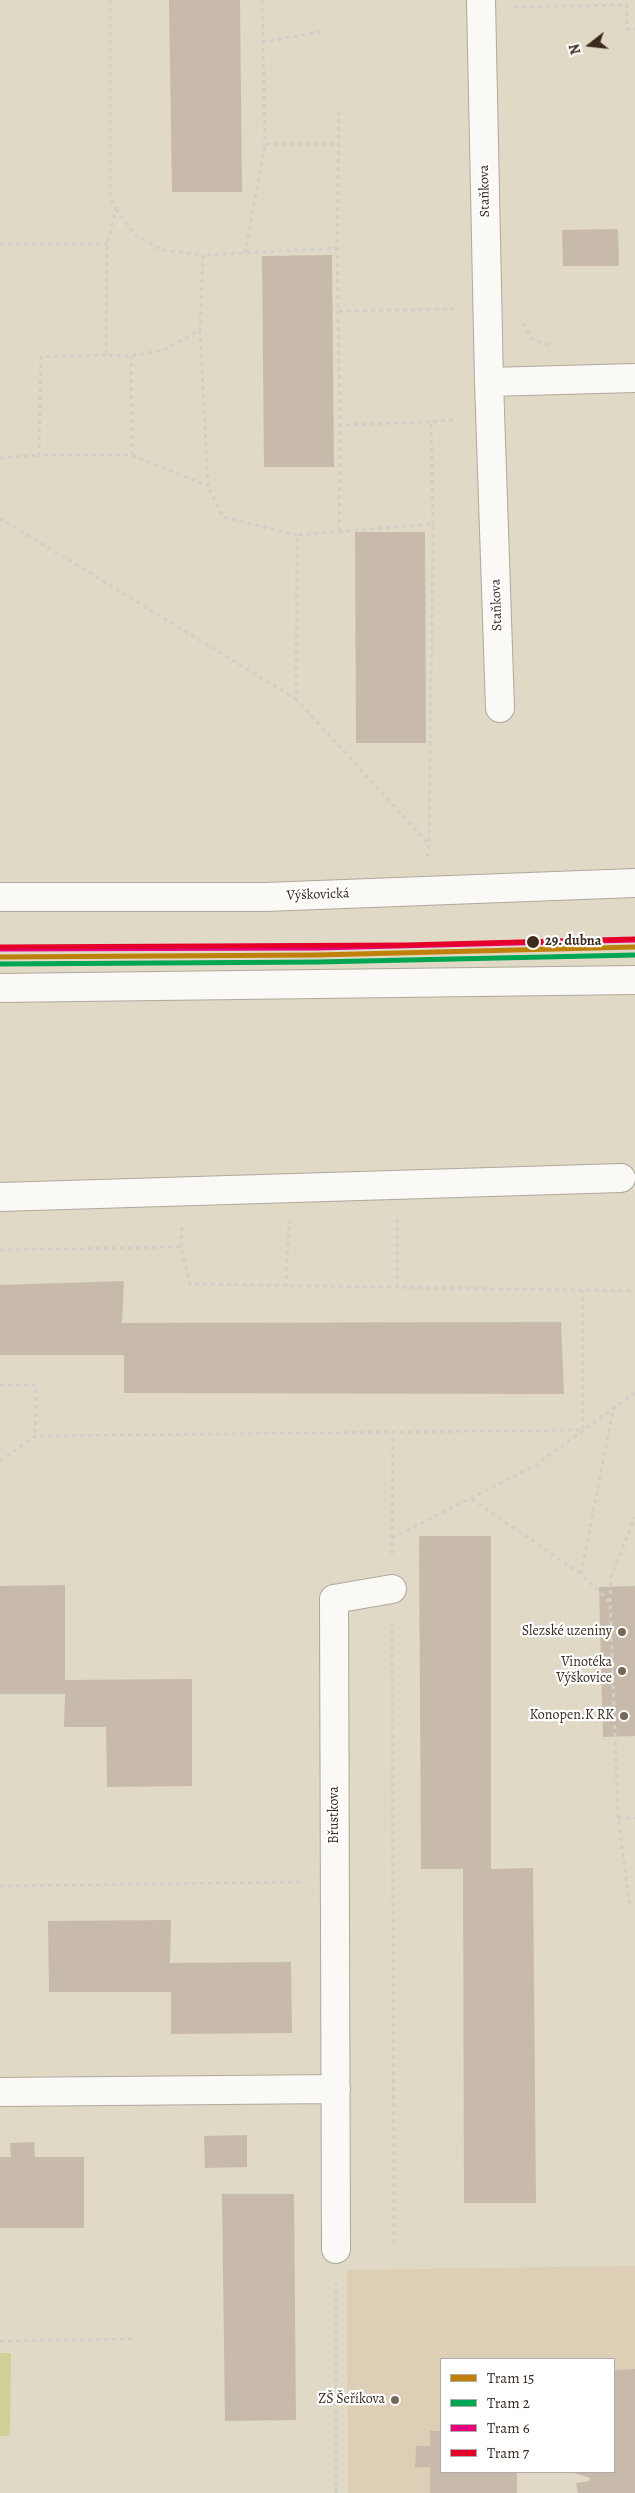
<!DOCTYPE html>
<html>
<head>
<meta charset="utf-8">
<style>
  body { margin:0 }
  #map { position:relative; width:635px; height:2493px; overflow:hidden; background:#e0d9c6; font-family:Alegreya,serif }
  canvas { display:block }
  .legend { position:absolute; left:440px; top:2358px; width:175px; height:115px; box-sizing:border-box; background:#fff; border:1px solid #b1aaa5; margin:0; padding:6px 9px; list-style:none; font-size:15px; color:#3b2a1e }
  .legend li { display:flex; align-items:center; gap:10px; height:25px }
  .legend b { width:25px; border:1px solid #b1aaa5 }
  .north { position:absolute; left:565px; top:20px; width:50px; height:50px; -webkit-text-stroke:4px #fff; paint-order:stroke; rotate:254deg; font-size:14px; font-weight:700; line-height:20px; text-align:center; color:#3b2a1e }
  .north::after { content:''; display:block; margin:auto; width:18px; height:22px; background:#3b2a1e; clip-path:polygon(50% 0,100% 100%,50% 72%,0 100%) }
</style>
</head>
<body>
<div id="map">
<canvas width="635" height="2493"></canvas>
<ul class="legend">
<li><b style="height:6px;background:#bf8109"></b>Tram 15</li>
<li><b style="height:6px;background:#00a651"></b>Tram 2</li>
<li><b style="height:6px;background:#e5007d"></b>Tram 6</li>
<li><b style="height:6px;background:#e4002b"></b>Tram 7</li>
</ul>
<div class="north">N</div>
</div>
<script>
const c = document.querySelector('canvas').getContext('2d');
c.lineJoin = 'round';
function fillPath(path, color) { c.fillStyle = color; c.fill(path, 'evenodd'); }
function strokePath(path, color, width, dash) { c.strokeStyle = color; c.lineWidth = width; c.lineCap = dash ? 'butt' : 'round'; c.setLineDash(dash || []); c.stroke(path); }
function write(font, color, halo, rows, align = 'center') {
  c.font = font + ' Alegreya,serif'; c.lineWidth = 4.5; c.setLineDash([]); c.textBaseline = 'middle'; c.strokeStyle = halo; c.fillStyle = color; for (const [text, x, y, turn = 0] of rows) {
    c.save(); c.translate(x, y); c.rotate((+turn || 0) * Math.PI / 180); c.textAlign = isNaN(turn) ? turn : align; if (halo) c.strokeText(text, 0, 0); c.fillText(text, 0, 0); c.restore();
  }
}
const built = new Path2D(`
  M 635,2266 L 635,2369 L 614,2370 L 614,2359 L 441,2359 L 441,2431 L 430,2431 L 430,2446 L 416,2446 L 415,2468 L 430,2467 L 430,2493 L 348,2493 L 347,2270 Z`);
const green = new Path2D(`
  M 0,2353 L 11,2353 L 10,2436 L 0,2436 Z`);
const building = new Path2D(`
  M 169,0 L 240,0 L 242,192 L 172,192 Z
  M 618,229 L 619,266 L 563,266 L 562,230 Z
  M 332,255 L 334,467 L 264,467 L 262,256 Z
  M 355,532 L 425,532 L 426,743 L 356,743 Z
  M 124,1281 L 122,1323 L 561,1322 L 564,1394 L 124,1393 L 124,1355 L 0,1355 L 0,1285 Z
  M 419,1536 L 491,1536 L 491,1869 L 533,1868 L 536,2203 L 464,2203 L 463,1869 L 421,1869 Z
  M 65,1585 L 65,1680 L 192,1679 L 192,1786 L 107,1787 L 106,1727 L 64,1727 L 65,1694 L 0,1694 L 0,1586 Z
  M 635,1586 L 635,1736 L 603,1737 L 599,1587 Z
  M 171,1920 L 170,1963 L 291,1962 L 292,2033 L 171,2034 L 171,1992 L 49,1992 L 48,1921 Z
  M 247,2135 L 247,2167 L 205,2168 L 204,2136 Z
  M 34,2142 L 35,2157 L 84,2157 L 84,2228 L 0,2228 L 0,2157 L 11,2157 L 10,2143 Z
  M 222,2194 L 294,2194 L 296,2420 L 225,2421 Z
  M 635,2369 L 635,2493 L 578,2493 L 576,2483 L 589,2481 L 590,2478 L 571,2472 L 614,2472 L 614,2370 Z
  M 430,2431 L 441,2431 L 441,2472 L 517,2472 L 517,2493 L 430,2493 L 430,2467 L 415,2468 L 416,2446 L 430,2446 Z`);
const path = new Path2D(`
  M 110,0 L 110,196 L 116,209 L 107,244 L 106,355 L 131,356 L 164,350 L 200,330 L 203,255 L 337,248
  M 262,0 L 265,144 L 339,144
  M 514,7 L 627,5 L 627,29 L 635,29
  M 262,42 L 325,31
  M 339,111 L 337,248 L 340,425
  M 116,209 L 135,235 L 162,250 L 203,255
  M 0,244 L 107,244
  M 245,253 L 265,144
  M 339,311 L 454,309
  M 523,323 L 532,339 L 549,345
  M 200,330 L 208,486 L 223,517 L 297,535
  M 106,355 L 41,357 L 39,455 L 132,455 L 131,356
  M 132,455 L 208,486
  M 0,458 L 39,455
  M 0,518 L 296,699
  M 433,524 L 431,422 L 456,419
  M 339,531 L 340,425 L 431,422
  M 427,857 L 429,844 L 433,524 L 297,535 L 296,699 L 429,844
  M 397,1219 L 397,1289
  M 181,1247 L 182,1225
  M 0,1250 L 181,1247 L 190,1284 L 635,1291
  M 286,1287 L 289,1221
  M 0,1385 L 36,1385 L 35,1436
  M 0,1461 L 35,1436 L 583,1430 L 583,1291
  M 472,1499 L 581,1574 L 610,1602 L 618,1818 L 630,1906
  M 392,1538 L 534,1466 L 635,1393
  M 392,1554 L 393,1432
  M 581,1574 L 613,1410
  M 610,1602 L 611,1577 L 635,1517
  M 392,1623 L 394,2247
  M 618,1818 L 635,1818
  M 0,1886 L 302,1882
  M 0,2341 L 136,2339
  M 336,2493 L 336,2282`);
const minor = new Path2D(`
  M 481,0 L 489,382 L 635,378
  M 489,382 L 500,708
  M 0,1197 L 621,1178
  M 0,2092 L 336,2089
  M 336,2249 L 334,1599 L 392,1589`);
const tertiary = new Path2D(`
  M 0,897 L 265,897 L 635,883
  M 0,988 L 635,980`);
const tram1 = new Path2D(`
  M 0,957 L 317,955 L 635,947`);
const tram2 = new Path2D(`
  M 0,964 L 317,962 L 635,955`);
const tram3 = new Path2D(`
  M 0,949 L 317,948 L 635,940`);
const tram4 = new Path2D(`
  M 0,947 L 407,945 L 635,939`);
const markers = [
  [533,942,7,"#3b2a1e"],
  [622,1632,5,"#756759"],
  [622,1671,5,"#756759"],
  [624,1716,5,"#756759"],
  [395,2400,5,"#756759"]
];
const streetNames = [
  ["Staňkova",485,191,-91],
  ["Staňkova",497,605,-92],
  ["Výškovická",318,895,-2],
  ["Břustkova",335,1815,-90]
];
const stopNames = [
  ["29. dubna",545,942]
];
const poiNames = [
  ["Slezské uzeniny",612,1632],
  ["Vinotéka",612,1663],
  ["Výškovice",612,1679],
  ["Konopen.K RK",614,1716],
  ["ZŠ Šeříkova",385,2400]
];
fillPath(built, '#ddceb6');
fillPath(green, '#ced296');
fillPath(building, '#c8baaa');
strokePath(minor, '#aea99c', 30);
strokePath(tertiary, '#aea99c', 30);
strokePath(path, '#d2cfc9', 3, [4, 4]);
strokePath(minor, '#faf9f6', 28);
strokePath(tertiary, '#faf9f6', 28);
strokePath(tram1, '#bf8109', 5);
strokePath(tram2, '#00a651', 5);
strokePath(tram3, '#e5007d', 5);
strokePath(tram4, '#e4002b', 5);
for (const [x, y, r, color] of markers) { const dot = new Path2D(); dot.arc(x, y, r, 0, 2 * Math.PI); c.fillStyle = color; c.fill(dot); strokePath(dot, '#fff', 2); }
write('14px', '#3b2a1e', '#fff', streetNames);
write('bold 14px', '#3b2a1e', '#fff', stopNames, 'left');
write('14px', '#3b2a1e', '#fff', poiNames, 'right');
</script>
</body>
</html>
